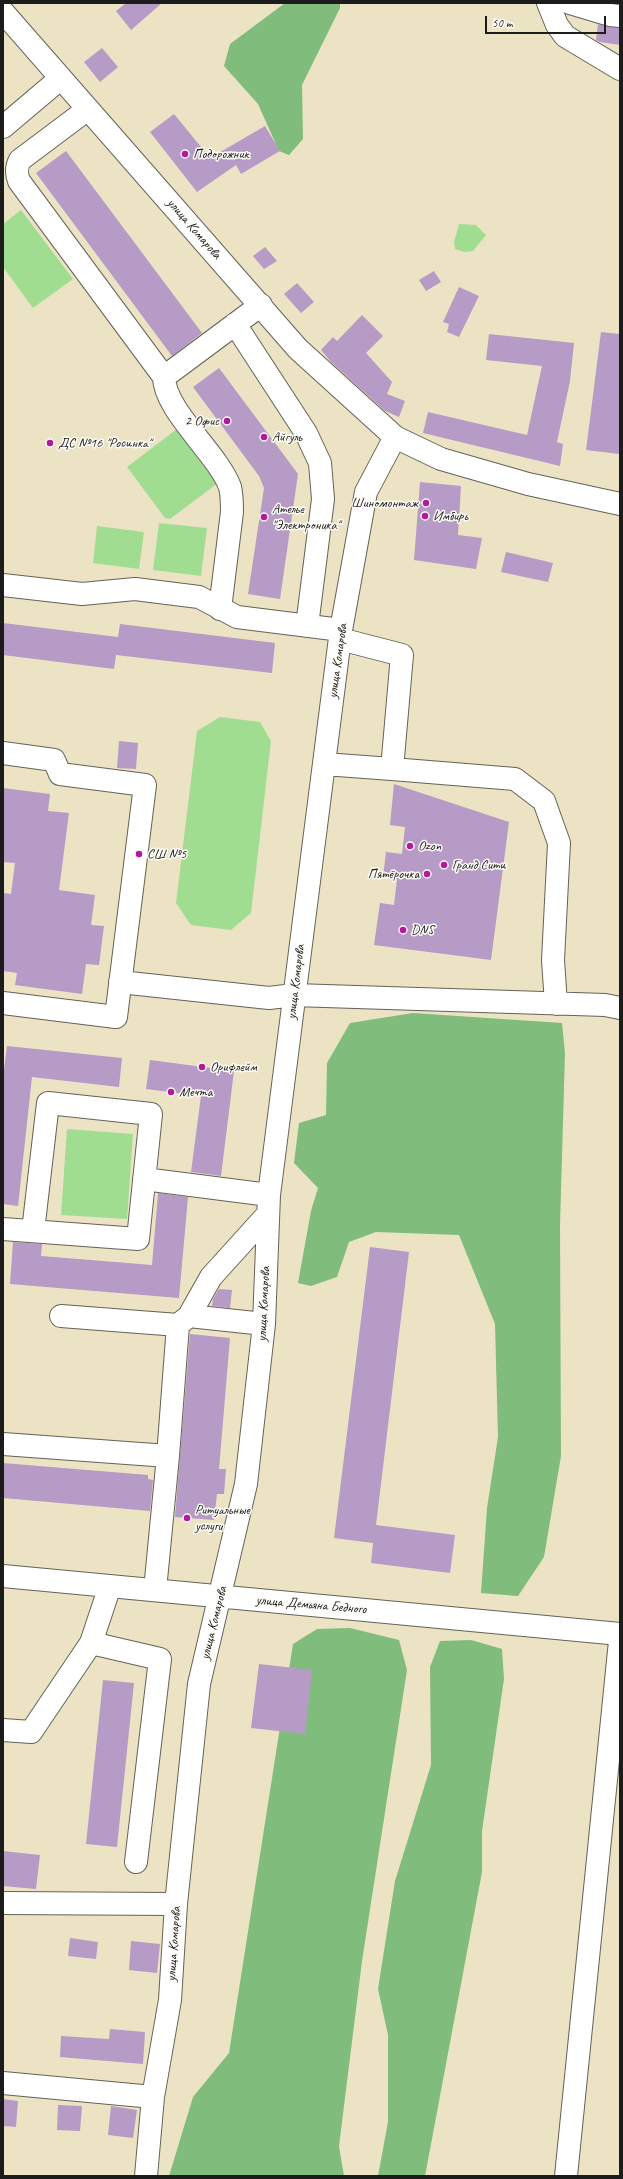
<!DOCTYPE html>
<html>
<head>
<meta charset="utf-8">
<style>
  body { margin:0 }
  #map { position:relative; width:623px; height:2179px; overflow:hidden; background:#ece3c4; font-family:Caveat,sans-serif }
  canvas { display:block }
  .frame { position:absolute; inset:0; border:4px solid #1c1c1c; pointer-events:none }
  .scale { position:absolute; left:485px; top:16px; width:121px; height:18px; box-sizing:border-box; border:2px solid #1c1c1c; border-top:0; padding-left:5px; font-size:12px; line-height:14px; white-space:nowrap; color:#1c1c1c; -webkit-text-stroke:3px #fdfcf7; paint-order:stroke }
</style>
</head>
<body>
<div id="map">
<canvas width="623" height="2179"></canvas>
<div class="frame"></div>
<div class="scale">50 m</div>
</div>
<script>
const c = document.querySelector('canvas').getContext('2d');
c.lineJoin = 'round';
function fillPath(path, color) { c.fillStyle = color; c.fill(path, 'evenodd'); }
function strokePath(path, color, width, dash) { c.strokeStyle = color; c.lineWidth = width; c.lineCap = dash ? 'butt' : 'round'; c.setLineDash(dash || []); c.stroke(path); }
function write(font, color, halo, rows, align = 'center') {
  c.font = font + ' Caveat,sans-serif'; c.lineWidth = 3; c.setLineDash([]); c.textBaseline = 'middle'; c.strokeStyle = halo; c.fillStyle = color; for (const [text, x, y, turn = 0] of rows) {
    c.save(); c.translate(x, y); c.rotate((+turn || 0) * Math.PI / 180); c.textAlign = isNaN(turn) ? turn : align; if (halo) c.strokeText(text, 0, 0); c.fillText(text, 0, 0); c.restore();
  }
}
const green = new Path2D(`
  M 21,210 L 73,279 L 33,308 L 3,267 L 3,224 Z
  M 459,224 L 476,225 L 486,235 L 473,251 L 464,252 L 455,249 L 454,242 Z
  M 177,429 L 218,483 L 170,519 L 165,518 L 127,467 Z
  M 159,523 L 207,528 L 201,576 L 153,570 Z
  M 97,526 L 144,532 L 139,569 L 93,563 Z
  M 220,717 L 260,722 L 271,741 L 251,913 L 231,930 L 191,925 L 176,903 L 197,731 Z
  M 67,1129 L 133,1134 L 127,1219 L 61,1215 Z`);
const forest = new Path2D(`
  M 285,3 L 340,3 L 340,8 L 302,85 L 303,139 L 289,155 L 279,151 L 258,104 L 224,66 L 230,44 Z
  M 413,1013 L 562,1023 L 565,1053 L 560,1225 L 561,1456 L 544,1557 L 518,1596 L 481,1593 L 487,1508 L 498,1437 L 495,1324 L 459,1235 L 376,1232 L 349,1242 L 337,1277 L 311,1286 L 298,1283 L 311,1211 L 318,1188 L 294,1163 L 299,1123 L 326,1115 L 327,1063 L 350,1023 Z
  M 350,1628 L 399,1640 L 407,1670 L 362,1961 L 339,2146 L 344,2176 L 169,2176 L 193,2097 L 229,2053 L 293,1644 L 317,1629 Z
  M 471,1640 L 502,1649 L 504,1679 L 482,1831 L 482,1872 L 425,2176 L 378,2176 L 388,2122 L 388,2035 L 378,1989 L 395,1881 L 431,1765 L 430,1667 L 440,1641 Z`);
const building = new Path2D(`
  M 126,3 L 162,3 L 131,30 L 116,11 Z
  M 598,24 L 620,28 L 620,45 L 600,42 L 596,40 Z
  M 102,48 L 118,67 L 100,82 L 84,62 Z
  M 174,114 L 210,158 L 265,126 L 280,151 L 241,174 L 236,165 L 197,192 L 150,132 Z
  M 66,151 L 202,333 L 172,356 L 36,173 Z
  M 265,247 L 277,261 L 264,269 L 253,256 Z
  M 434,271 L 441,282 L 426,291 L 419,280 Z
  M 297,283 L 314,302 L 301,313 L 284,294 Z
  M 459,287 L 479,296 L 459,337 L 447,332 L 449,324 L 443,322 Z
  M 362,315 L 383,336 L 366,353 L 392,382 L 387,394 L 405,401 L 399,417 L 385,411 L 331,362 L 321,350 L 333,337 L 337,341 Z
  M 601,332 L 620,334 L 619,454 L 586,450 Z
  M 489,334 L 574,343 L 570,381 L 557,442 L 563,444 L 560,466 L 423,433 L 428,412 L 527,435 L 542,366 L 486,360 Z
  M 219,368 L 298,474 L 280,599 L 248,594 L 264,488 L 259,476 L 193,387 Z
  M 420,482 L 461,486 L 458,535 L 482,538 L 476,569 L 414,560 Z
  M 506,552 L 553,563 L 548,582 L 501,572 Z
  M 3,623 L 118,637 L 120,624 L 275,643 L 272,673 L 116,655 L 114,669 L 3,655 Z
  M 119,741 L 138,743 L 136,769 L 117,768 Z
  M 394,784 L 509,822 L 491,960 L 374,945 L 380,903 L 394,905 L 397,879 L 383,877 L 386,852 L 402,854 L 405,827 L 390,825 Z
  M 3,788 L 50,794 L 48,811 L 69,813 L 59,890 L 95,895 L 91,925 L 104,926 L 99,965 L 86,964 L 82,994 L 15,985 L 17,973 L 3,971 L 3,893 L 11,894 L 15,863 L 3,862 Z
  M 7,1046 L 122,1058 L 119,1087 L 32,1077 L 18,1206 L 3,1204 L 3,1078 Z
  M 150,1060 L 234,1071 L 221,1176 L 191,1172 L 201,1096 L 146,1089 Z
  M 158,1193 L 188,1197 L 179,1298 L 10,1284 L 13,1242 L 42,1244 L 41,1256 L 152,1265 Z
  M 370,1247 L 409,1252 L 376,1525 L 455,1535 L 450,1573 L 371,1563 L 373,1543 L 334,1538 Z
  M 219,1289 L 232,1290 L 230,1308 L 212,1306 L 213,1299 Z
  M 190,1334 L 230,1338 L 219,1469 L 226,1469 L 224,1494 L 217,1494 L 214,1520 L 175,1517 Z
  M 3,1463 L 148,1475 L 148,1479 L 153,1480 L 150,1511 L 3,1498 Z
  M 259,1664 L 312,1670 L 305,1734 L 251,1728 Z
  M 103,1680 L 134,1683 L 117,1847 L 86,1844 Z
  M 3,1851 L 40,1855 L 36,1889 L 3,1886 Z
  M 70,1938 L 98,1942 L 96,1959 L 68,1956 Z
  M 131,1941 L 160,1944 L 157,1973 L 129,1970 Z
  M 110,2029 L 145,2032 L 143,2064 L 60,2057 L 61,2036 L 109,2039 Z
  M 3,2099 L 18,2101 L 16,2127 L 3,2126 Z
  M 58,2105 L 82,2106 L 80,2131 L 57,2130 Z
  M 111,2106 L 137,2110 L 133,2138 L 108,2135 Z`);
const minor = new Path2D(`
  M 548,3 L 557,25 L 565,36 L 620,69
  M 570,3 L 610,15 L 620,16
  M 3,12 L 298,349 L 395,437 L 441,459 L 528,484 L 620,504
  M 88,109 L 20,160 C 16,167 16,173 19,181 L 164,377 L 261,305
  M 3,127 L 61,78
  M 235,324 L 306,433 L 320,463 L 323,499 L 307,626
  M 164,377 C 164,410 218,454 230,487 C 232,495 232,503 232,512 L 220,609
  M 3,585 L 82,594 L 135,589 L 199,597 L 237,617 L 341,630
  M 3,753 L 54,760 L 60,774 L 145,785 L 116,1017 L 3,1003
  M 324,764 L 392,769 L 402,655 L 340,639
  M 392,769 L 515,779 L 544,801 L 559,843 L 553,960 L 556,1004
  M 120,982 L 269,998 L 294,995 L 605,1005 L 620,1008
  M 144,1179 L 269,1195
  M 3,1229 L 138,1239 L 151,1114 L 48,1103 L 33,1231
  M 61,1316 L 178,1325
  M 189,1316 L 211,1277 L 268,1214
  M 3,1444 L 168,1456 L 178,1325 L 189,1316 L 264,1324
  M 3,1576 L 620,1634
  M 155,1590 L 168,1456
  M 91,1643 L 160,1659 L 136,1862
  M 3,1730 L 31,1732 L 91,1643 L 110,1586
  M 3,1903 L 176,1904
  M 3,2083 L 153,2097
  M 146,2176 L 153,2097 L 170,2000 L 176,1904 L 199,1684 L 246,1484 L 264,1324 L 269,1195 L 341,630 L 366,492 L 395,437`);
const major = new Path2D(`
  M 566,2176 L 620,1641`);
const markers = [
  [185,154,4,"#b5179e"],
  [227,421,4,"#b5179e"],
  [264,437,4,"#b5179e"],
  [50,443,4,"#b5179e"],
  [426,503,4,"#b5179e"],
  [425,516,4,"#b5179e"],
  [264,517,4,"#b5179e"],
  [410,846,4,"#b5179e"],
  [139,854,4,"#b5179e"],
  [444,865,4,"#b5179e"],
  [427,874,4,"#b5179e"],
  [403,930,4,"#b5179e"],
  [202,1067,4,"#b5179e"],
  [171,1092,4,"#b5179e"],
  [187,1518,4,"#b5179e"]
];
const poiNames = [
  ["Подорожник",193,154],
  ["2 Офис",219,421,"right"],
  ["Айгуль",272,437],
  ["ДС №16 \"Росинка\"",58,443],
  ["Шиномонтаж",418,503,"right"],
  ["Ателье",272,509],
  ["\"Электроника\"",272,525],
  ["Имбирь",433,516],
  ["Ozon",418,846],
  ["СШ №5",147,854],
  ["Гранд Сити",452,865],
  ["Пятёрочка",419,874,"right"],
  ["DNS",411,930],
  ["Орифлейм",210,1067],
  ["Мечта",179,1092],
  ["Ритуальные",195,1510],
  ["услуги",195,1526]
];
const streetNames = [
  ["улица Комарова",194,229,49],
  ["улица Комарова",338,661,-82],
  ["улица Комарова",296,982,-83],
  ["улица Комарова",264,1304,-87],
  ["улица Демьяна Бедного",311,1605,5],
  ["улица Комарова",214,1623,-76],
  ["улица Комарова",174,1944,-86]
];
fillPath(green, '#a1dd91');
fillPath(forest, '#80bc7b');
fillPath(building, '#b59bc5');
strokePath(minor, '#656257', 24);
strokePath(major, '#656257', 24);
strokePath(minor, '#fff', 22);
strokePath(major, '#fff', 22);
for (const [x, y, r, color] of markers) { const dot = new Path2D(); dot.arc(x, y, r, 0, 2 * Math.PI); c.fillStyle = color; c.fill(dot); strokePath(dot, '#fdfcf7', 1.5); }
write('14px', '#1c1c1c', '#fdfcf7', poiNames, 'left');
write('14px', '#1c1c1c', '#fdfcf7', streetNames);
</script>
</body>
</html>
